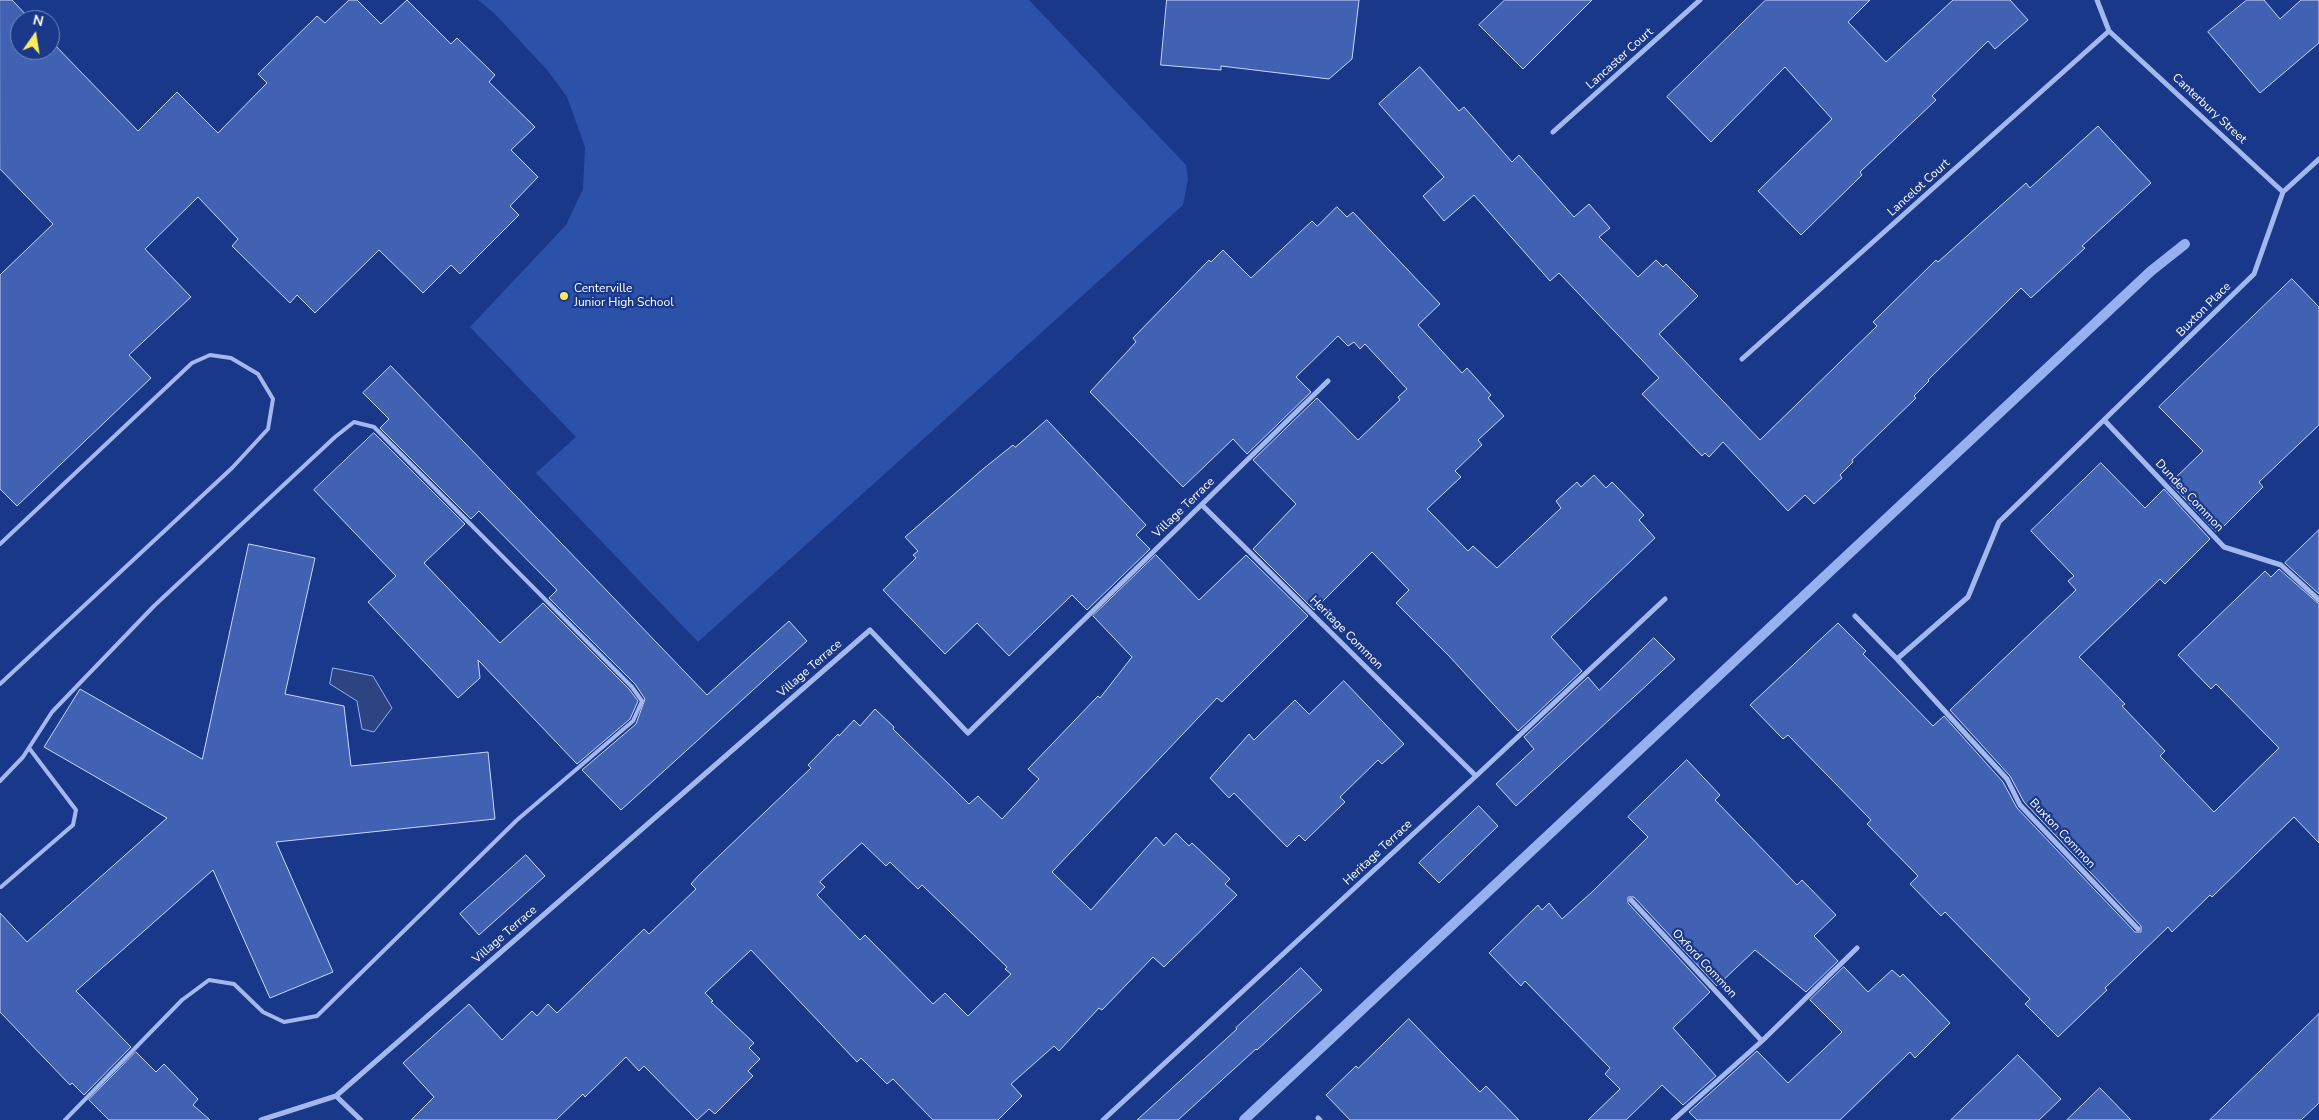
<!DOCTYPE html>
<html>
<head>
<meta charset="utf-8">
<style>
  body { margin:0 }
  #map { position:relative; width:2319px; height:1120px; overflow:hidden; background:#19388a; font-family:"Nunito Sans",sans-serif }
  canvas { display:block }
  .north { position:absolute; left:10px; top:10px; width:50px; height:50px; box-sizing:border-box; background:#19388a; border:1px solid #7588b9; border-radius:50%; rotate:13deg; font-size:14px; font-weight:700; line-height:20px; text-align:center; color:#fff }
  .north::after { content:''; display:block; margin:auto; width:18px; height:22px; background:#ffea5f; clip-path:polygon(50% 0,100% 100%,50% 72%,0 100%) }
</style>
</head>
<body>
<div id="map">
<canvas width="2319" height="1120"></canvas>
<div class="north">N</div>
</div>
<script>
const c = document.querySelector('canvas').getContext('2d');
c.lineJoin = 'round';
function fillPath(path, color) { c.fillStyle = color; c.fill(path, 'evenodd'); }
function strokePath(path, color, width, dash) { c.strokeStyle = color; c.lineWidth = width; c.lineCap = dash ? 'butt' : 'round'; c.setLineDash(dash || []); c.stroke(path); }
function write(font, color, halo, rows, align = 'center') {
  c.font = font + ' "Nunito Sans",sans-serif'; c.lineWidth = 4.5; c.setLineDash([]); c.textBaseline = 'middle'; c.strokeStyle = halo; c.fillStyle = color; for (const [text, x, y, turn = 0] of rows) {
    c.save(); c.translate(x, y); c.rotate((+turn || 0) * Math.PI / 180); c.textAlign = isNaN(turn) ? turn : align; if (halo) c.strokeText(text, 0, 0); c.fillText(text, 0, 0); c.restore();
  }
}
const green = new Path2D(`
  M 478,0 L 1029,0 L 1186,165 L 1188,179 L 1183,205 L 698,642 L 536,473 L 576,437 L 470,327 L 566,225 L 583,189 L 585,147 L 567,97 L 548,71 L 494,13 Z`);
const water = new Path2D(`
  M 333,668 L 373,676 L 392,708 L 374,732 L 362,729 L 357,701 L 330,684 Z`);
const stream = new Path2D(`
  M 1244,1120 L 2151,271 L 2185,244`);
const building = new Path2D(`
  M 0,0 L 12,0 L 31,20 L 20,20 L 20,50 L 50,50 L 50,40 L 138,131 L 177,92 L 218,133 L 267,83 L 258,74 L 317,16 L 325,23 L 349,0 L 357,0 L 381,24 L 407,0 L 451,44 L 457,38 L 495,75 L 489,82 L 535,127 L 511,150 L 538,177 L 510,206 L 519,215 L 460,274 L 451,265 L 423,293 L 379,250 L 315,313 L 297,295 L 290,303 L 232,246 L 238,239 L 198,197 L 145,249 L 191,297 L 129,355 L 151,378 L 17,506 L 0,489 L 0,275 L 53,224 L 0,169 Z
  M 1167,0 L 1359,0 L 1352,59 L 1329,79 L 1221,66 L 1221,70 L 1161,65 Z
  M 1505,0 L 1592,0 L 1523,69 L 1479,25 Z
  M 1766,0 L 1870,0 L 1848,22 L 1886,62 L 1953,0 L 2010,0 L 2028,20 L 1995,49 L 1988,41 L 1932,96 L 1936,100 L 1860,172 L 1862,175 L 1801,235 L 1758,191 L 1832,119 L 1785,67 L 1711,142 L 1667,97 Z
  M 2247,0 L 2264,0 L 2280,19 L 2301,0 L 2319,0 L 2319,43 L 2260,93 L 2208,32 Z
  M 1420,67 L 1459,111 L 1464,107 L 1512,162 L 1519,155 L 1574,217 L 1589,204 L 1610,228 L 1599,237 L 1638,277 L 1656,260 L 1663,267 L 1666,264 L 1698,296 L 1659,334 L 1760,440 L 1877,326 L 1873,322 L 1936,260 L 1938,262 L 2026,183 L 2030,188 L 2098,126 L 2151,183 L 2082,246 L 2085,248 L 2031,298 L 2021,288 L 1928,380 L 1929,381 L 1914,396 L 1916,398 L 1852,460 L 1853,462 L 1840,475 L 1842,478 L 1814,504 L 1805,495 L 1788,511 L 1723,442 L 1709,457 L 1705,453 L 1702,456 L 1642,394 L 1659,378 L 1559,273 L 1550,281 L 1474,195 L 1444,221 L 1423,196 L 1444,177 L 1379,104 Z
  M 1337,207 L 1347,217 L 1353,212 L 1440,304 L 1418,325 L 1462,373 L 1467,368 L 1491,395 L 1488,398 L 1504,416 L 1478,440 L 1482,445 L 1455,471 L 1461,477 L 1427,509 L 1468,551 L 1473,546 L 1497,568 L 1561,508 L 1556,501 L 1577,482 L 1581,487 L 1594,475 L 1606,488 L 1612,482 L 1644,515 L 1639,520 L 1655,538 L 1551,637 L 1582,671 L 1518,731 L 1449,656 L 1396,603 L 1409,590 L 1372,552 L 1314,610 L 1253,549 L 1296,504 L 1253,460 L 1317,398 L 1358,440 L 1400,400 L 1398,397 L 1407,389 L 1365,344 L 1360,349 L 1354,342 L 1348,346 L 1338,336 L 1296,377 L 1311,392 L 1247,454 L 1233,439 L 1183,487 L 1090,392 L 1136,342 L 1133,338 L 1209,260 L 1211,262 L 1223,250 L 1251,278 L 1312,221 L 1317,226 Z
  M 2292,279 L 2319,307 L 2319,425 L 2259,482 L 2263,487 L 2217,533 L 2170,483 L 2203,451 L 2159,407 Z
  M 391,366 L 707,695 L 789,621 L 807,641 L 621,810 L 582,770 L 636,724 L 645,699 L 635,684 L 549,598 L 557,590 L 479,511 L 471,519 L 380,428 L 389,419 L 363,393 Z
  M 1047,420 L 1146,525 L 1136,535 L 1150,549 L 1087,610 L 1072,595 L 1009,656 L 977,623 L 945,654 L 883,590 L 916,558 L 913,555 L 918,551 L 905,537 L 983,469 L 1013,445 L 1015,447 Z
  M 374,433 L 465,524 L 424,563 L 500,643 L 543,603 L 629,689 L 638,701 L 630,719 L 577,764 L 478,660 L 480,678 L 458,698 L 368,602 L 396,576 L 314,490 Z
  M 2101,463 L 2145,508 L 2164,489 L 2210,539 L 2165,584 L 2160,579 L 2079,657 L 2125,704 L 2122,706 L 2165,751 L 2160,756 L 2214,812 L 2279,748 L 2216,684 L 2211,689 L 2178,655 L 2265,571 L 2271,577 L 2279,569 L 2319,604 L 2319,843 L 2294,817 L 2212,897 L 2210,895 L 2172,932 L 2168,927 L 2105,988 L 2107,990 L 2058,1037 L 2025,1004 L 2030,999 L 1945,912 L 1941,916 L 1910,884 L 1918,876 L 1867,824 L 1871,820 L 1788,735 L 1783,739 L 1750,705 L 1838,623 L 1866,651 L 1863,654 L 1933,726 L 1944,716 L 2003,782 L 2017,808 L 2135,932 L 2141,932 L 2141,926 L 2024,802 L 2010,776 L 1950,710 L 2076,590 L 2068,581 L 2074,576 L 2031,531 Z
  M 2319,530 L 2319,594 L 2285,563 Z
  M 249,544 L 315,558 L 285,694 L 344,706 L 351,766 L 488,752 L 495,819 L 276,842 L 333,972 L 270,998 L 213,870 L 76,991 L 131,1047 L 84,1095 L 72,1083 L 70,1085 L 0,1012 L 0,913 L 27,942 L 167,818 L 44,747 L 80,689 L 202,759 Z
  M 1156,555 L 1199,600 L 1246,555 L 1308,616 L 1222,702 L 1217,698 L 1052,872 L 1091,910 L 1156,837 L 1164,846 L 1176,833 L 1189,846 L 1192,843 L 1230,879 L 1225,884 L 1237,895 L 1164,967 L 1153,957 L 1102,1010 L 1099,1008 L 1059,1051 L 1054,1046 L 1011,1084 L 1022,1096 L 998,1120 L 933,1120 L 893,1079 L 887,1084 L 861,1058 L 857,1062 L 751,950 L 705,993 L 713,1001 L 711,1002 L 754,1043 L 749,1048 L 760,1059 L 748,1071 L 753,1076 L 715,1114 L 709,1109 L 697,1120 L 644,1066 L 639,1071 L 626,1057 L 585,1097 L 583,1094 L 556,1120 L 411,1120 L 434,1097 L 403,1063 L 469,1004 L 502,1040 L 532,1011 L 537,1016 L 548,1004 L 557,1013 L 644,929 L 649,934 L 696,889 L 691,884 L 698,876 L 811,768 L 808,765 L 838,734 L 839,736 L 854,720 L 860,726 L 875,709 L 894,727 L 893,729 L 969,804 L 978,796 L 1002,819 L 1039,779 L 1028,769 L 1098,696 L 1100,698 L 1132,657 L 1093,616 ZM 862,843 L 886,866 L 890,862 L 918,889 L 922,885 L 1007,967 L 1005,969 L 1011,974 L 968,1016 L 945,993 L 933,1004 L 865,935 L 860,940 L 817,895 L 825,887 L 820,882 Z
  M 1654,638 L 1675,659 L 1516,806 L 1496,784 L 1534,749 L 1524,737 L 1588,677 L 1599,690 Z
  M 1344,681 L 1404,744 L 1382,764 L 1378,760 L 1340,797 L 1345,802 L 1305,841 L 1299,835 L 1287,847 L 1234,793 L 1229,798 L 1210,778 L 1249,734 L 1254,740 L 1295,700 L 1309,714 Z
  M 1687,760 L 1720,795 L 1715,800 L 1797,885 L 1802,880 L 1836,915 L 1814,936 L 1838,961 L 1806,992 L 1755,950 L 1717,986 L 1634,897 L 1628,897 L 1628,903 L 1710,992 L 1673,1028 L 1716,1076 L 1683,1105 L 1662,1085 L 1626,1120 L 1588,1120 L 1620,1089 L 1605,1074 L 1610,1068 L 1525,981 L 1521,986 L 1489,953 L 1538,905 L 1542,910 L 1549,903 L 1562,919 L 1592,892 L 1648,837 L 1628,817 Z
  M 1479,806 L 1498,826 L 1439,883 L 1419,863 Z
  M 526,855 L 545,876 L 479,935 L 460,914 Z
  M 1844,967 L 1868,992 L 1892,970 L 1900,977 L 1903,974 L 1950,1023 L 1915,1058 L 1910,1052 L 1840,1120 L 1697,1120 L 1689,1112 L 1757,1051 L 1788,1083 L 1842,1032 L 1810,1000 Z
  M 1301,968 L 1322,990 L 1257,1050 L 1256,1049 L 1178,1120 L 1137,1120 L 1237,1029 L 1236,1028 Z
  M 2319,1014 L 2319,1103 L 2301,1120 L 2210,1120 Z
  M 1409,1019 L 1480,1092 L 1486,1086 L 1519,1120 L 1350,1120 L 1326,1095 L 1356,1066 L 1358,1068 Z
  M 136,1052 L 156,1072 L 164,1064 L 198,1099 L 193,1105 L 210,1120 L 109,1120 L 89,1100 Z
  M 2018,1055 L 2061,1099 L 2039,1120 L 1951,1120 Z
  M 2100,1088 L 2131,1120 L 2067,1120 Z`);
const lane = new Path2D(`
  M 0,544 L 192,363 L 210,355 L 231,358 L 258,374 L 273,399 L 268,429 L 232,468 L 0,684
  M 0,781 L 23,757 L 52,712 L 154,606 L 335,437 L 354,422 L 374,427 L 632,687 L 642,701 L 633,721 L 517,820 L 317,1016 L 284,1022 L 263,1012 L 234,984 L 209,980 L 182,1000 L 65,1120
  M 1,887 L 73,825 L 76,810 L 29,748`);
const street = new Path2D(`
  M 2097,0 L 2109,31 L 2283,192
  M 1553,132 L 1700,0
  M 1742,359 L 2109,31
  M 2105,421 L 2224,547 L 2281,565 L 2319,600
  M 1202,505 L 1476,776
  M 1855,616 L 1897,659
  M 1631,900 L 1762,1041
  M 2138,929 L 2020,805 L 2007,779 L 1897,659 L 1968,597 L 1999,522 L 2254,274 L 2283,192 L 2319,159
  M 336,1096 L 361,1120
  M 1318,1118 L 1320,1120
  M 261,1120 L 336,1096 L 870,630 L 968,733 L 1328,381
  M 1103,1120 L 1476,776 L 1665,599
  M 1673,1120 L 1762,1041 L 1857,948`);
const markers = [
  [564,296,5,"#ffea5f"]
];
const streetNames = [
  ["Lancaster Court",1620,59,-42],
  ["Canterbury Street",2209,109,43],
  ["Lancelot Court",1919,188,-42],
  ["Buxton Place",2204,310,-45],
  ["Dundee Common",2189,496,47],
  ["Village Terrace",1184,508,-44],
  ["Heritage Common",1346,633,45],
  ["Village Terrace",810,669,-41],
  ["Buxton Common",2062,834,47],
  ["Heritage Terrace",1378,853,-43],
  ["Village Terrace",505,935,-41],
  ["Oxford Common",1704,964,47]
];
const poiNames = [
  ["Centerville",574,289],
  ["Junior High School",574,303]
];
fillPath(green, '#2c51a9');
fillPath(water, '#2c4481');
strokePath(water, '#95b1f0', 1);
strokePath(stream, '#95b1f0', 10);
fillPath(building, '#4162b3');
strokePath(building, '#c8d7fa', 1);
strokePath(lane, '#a3b9ee', 4);
strokePath(street, '#a3b9ee', 5);
for (const [x, y, r, color] of markers) { const dot = new Path2D(); dot.arc(x, y, r, 0, 2 * Math.PI); c.fillStyle = color; c.fill(dot); strokePath(dot, '#19388a', 2); }
write('12px', '#fff', '#19388a', streetNames);
write('12px', '#fff', '#19388a', poiNames, 'left');
</script>
</body>
</html>
